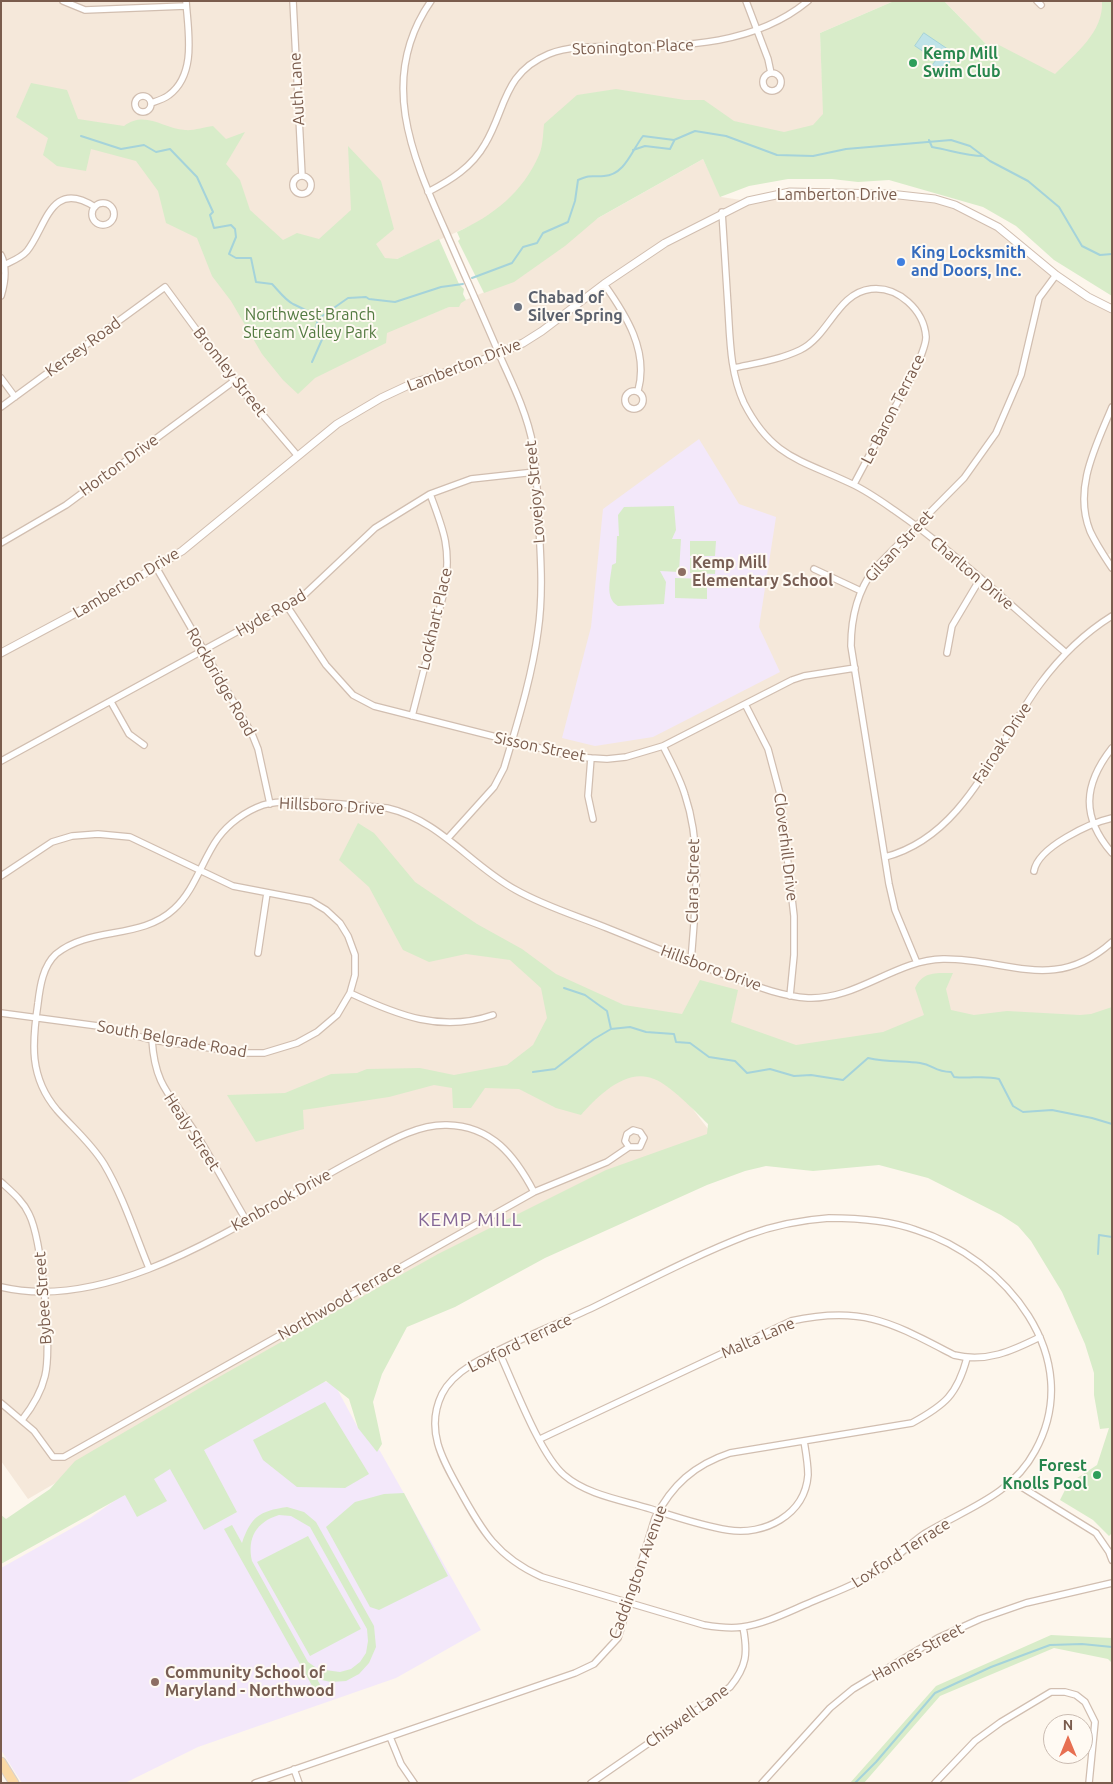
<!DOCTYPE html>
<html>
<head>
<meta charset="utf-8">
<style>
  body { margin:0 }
  #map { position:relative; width:1113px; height:1784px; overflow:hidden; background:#fdf6ec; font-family:Ubuntu,sans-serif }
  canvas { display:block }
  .frame { position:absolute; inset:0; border:2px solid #7a5c4d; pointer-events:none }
  .north { position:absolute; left:1043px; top:1714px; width:50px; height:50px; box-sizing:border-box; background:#fffaf3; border:1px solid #cabbb1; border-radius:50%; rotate:0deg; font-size:14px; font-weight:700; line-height:20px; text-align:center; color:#7a5c4d }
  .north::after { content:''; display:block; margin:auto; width:18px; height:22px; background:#e76f51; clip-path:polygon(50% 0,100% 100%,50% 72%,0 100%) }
</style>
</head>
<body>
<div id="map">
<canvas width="1113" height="1784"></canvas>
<div class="frame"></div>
<div class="north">N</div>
</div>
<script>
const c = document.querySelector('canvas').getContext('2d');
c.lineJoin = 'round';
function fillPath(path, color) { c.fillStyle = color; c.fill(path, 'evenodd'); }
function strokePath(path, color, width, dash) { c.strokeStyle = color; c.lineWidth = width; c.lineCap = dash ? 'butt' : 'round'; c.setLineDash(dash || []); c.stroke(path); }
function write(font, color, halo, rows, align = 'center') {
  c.font = font + ' Ubuntu,sans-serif'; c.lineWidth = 4; c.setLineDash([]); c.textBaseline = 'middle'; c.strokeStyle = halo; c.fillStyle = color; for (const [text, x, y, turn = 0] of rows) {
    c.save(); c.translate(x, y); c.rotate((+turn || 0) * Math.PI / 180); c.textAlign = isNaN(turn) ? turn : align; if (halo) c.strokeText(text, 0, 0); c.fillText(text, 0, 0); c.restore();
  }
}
const residential = new Path2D(`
  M 1,1 L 894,1 L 820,33 L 824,122 L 765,143 L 545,160 L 499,213 L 397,259 L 376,263 L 324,358 L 514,280 L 591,222 L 703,159 L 721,197 L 748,201 L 790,192 L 935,199 L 998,227 L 1056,275 L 1112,309 L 1112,552 L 1105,557 L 1112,568 L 1112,1013 L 842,1046 L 756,1048 L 631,1008 L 533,969 L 653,1057 L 715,1138 L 200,1399 L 28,1499 L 1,1461 Z
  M 944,1 L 1102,1 L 1107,117 L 1034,93 Z`);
const education = new Path2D(`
  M 699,439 L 739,504 L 776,517 L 759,627 L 780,672 L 653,737 L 595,746 L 562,738 L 591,627 L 603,509 Z
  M 323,1381 L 335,1385 L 358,1428 L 380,1451 L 481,1630 L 396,1678 L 198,1747 L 125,1783 L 22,1783 L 1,1750 L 1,1568 L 90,1518 L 124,1494 Z`);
const green = new Path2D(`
  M 894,1 L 944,1 L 988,46 L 997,44 L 1055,74 C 1075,54 1104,32 1102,1 L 1112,1 L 1112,296 L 1054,260 L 1016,226 L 983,207 L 889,180 L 858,182 L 832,179 L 788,179 L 749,186 L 720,197 L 703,159 L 598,218 L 565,246 L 514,282 L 484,293 L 458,241 L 460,239 L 457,232 C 493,216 523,192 539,155 C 543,146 543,133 544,124 L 577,95 L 616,89 L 685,100 L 704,100 L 734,121 L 784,132 L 813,125 L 823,114 L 820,33 Z
  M 31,83 L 67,90 L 78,119 L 124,126 C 146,110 163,129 185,130 C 193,131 204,127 213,126 L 226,139 L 245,132 L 226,164 L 240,180 L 250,210 L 283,240 L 297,233 L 319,239 L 351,210 L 348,146 L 381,181 L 394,229 L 376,244 L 385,258 L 397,259 L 439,239 L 459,284 L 464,289 L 463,294 L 466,300 L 461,303 L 459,307 L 449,307 L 387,333 L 386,343 L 315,378 L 298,394 L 283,380 L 262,354 L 231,301 L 212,276 L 197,238 L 166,223 L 158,191 L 136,161 L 91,149 L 86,171 L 57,166 L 43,155 L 48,138 L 16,117 Z
  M 674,506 L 676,530 L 672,539 L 681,539 L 679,572 L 660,571 L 666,582 L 664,604 L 618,606 C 604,598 611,578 612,565 L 616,563 L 617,536 L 619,536 L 618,515 L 624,507 Z
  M 690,541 L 716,541 L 715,556 L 690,556 Z
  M 690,558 L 716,558 L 715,574 L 690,573 Z
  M 675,578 L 707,579 L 707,599 L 675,598 Z
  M 358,823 L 374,833 L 415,882 L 477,924 L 522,949 L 556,974 L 624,1005 L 682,1014 L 700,980 L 738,990 L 731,1022 L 796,1045 L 883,1032 L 924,1015 L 915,988 C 923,971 936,973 953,973 L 946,989 L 951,1010 L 974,1015 L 1007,1011 L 1080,1015 L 1091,1014 L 1112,1007 L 1112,1533 L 1109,1536 L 1093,1520 L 1060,1500 L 1068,1484 L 1097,1465 L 1109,1428 L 1100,1429 L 1094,1395 L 1094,1373 L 1085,1344 L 1062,1292 L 1031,1241 L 1018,1226 L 1001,1215 L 928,1178 L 879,1165 L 813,1171 L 766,1166 L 745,1171 L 707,1185 L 545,1258 L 455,1307 L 407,1327 L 382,1374 L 373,1402 L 382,1444 L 377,1452 L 358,1428 L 349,1399 L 326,1381 L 204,1450 L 237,1512 L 204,1530 L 170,1469 L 154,1479 L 167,1501 L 152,1509 L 140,1487 L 152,1509 L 137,1517 L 125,1495 L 1,1564 L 1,1515 L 6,1519 L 50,1489 L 75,1461 L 210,1382 L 438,1254 L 606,1170 L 707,1134 L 708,1124 C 695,1111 670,1085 654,1079 C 626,1067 597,1097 581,1115 L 556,1108 L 519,1089 L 485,1088 L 471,1108 L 453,1108 L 452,1088 L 434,1085 L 389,1097 L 303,1110 L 304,1129 L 256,1142 L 227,1095 L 285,1093 L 331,1074 L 357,1073 L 367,1069 L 420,1068 L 454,1075 L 507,1065 L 533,1045 L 547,1018 L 541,988 L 510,960 L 466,954 L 429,962 L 403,950 L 369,887 L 339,860 Z
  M 325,1402 L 369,1474 L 345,1488 L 297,1487 L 263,1460 L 253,1440 Z
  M 404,1493 L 448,1576 L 379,1610 L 370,1607 L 326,1527 L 355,1502 L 384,1494 Z
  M 287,1507 L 304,1512 L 316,1522 L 374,1626 L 376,1647 L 369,1663 L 359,1674 L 346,1681 L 331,1682 L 317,1679 L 322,1688 L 315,1691 L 224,1529 L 232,1525 L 242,1543 C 251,1517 259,1511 287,1507 ZM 279,1515 L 291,1516 L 310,1527 L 367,1629 L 368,1641 L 366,1653 L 360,1662 L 351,1669 L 340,1672 L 318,1669 L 308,1662 L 252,1561 C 247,1538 256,1522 279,1515 Z
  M 308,1536 L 361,1629 L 310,1656 L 257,1562 Z
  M 1051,1635 L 1112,1638 L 1112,1663 L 1108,1659 L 1054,1648 L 940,1696 L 864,1783 L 850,1783 L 936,1686 Z`);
const water = new Path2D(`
  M 924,33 L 955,54 L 941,75 L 930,68 L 936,60 L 915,46 Z`);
const stream = new Path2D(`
  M 81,136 L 121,149 L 144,145 L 156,152 L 170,149 L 197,177 L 213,212 L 210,215 L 214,228 L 231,225 L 235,229 L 236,237 L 229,254 L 236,258 L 251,258 L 256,282 L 272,284 C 279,291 284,299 293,304 C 303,309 310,311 318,319 L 348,298 L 366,297 L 369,299 L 395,302 L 441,287 L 463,284
  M 929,140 L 932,147 C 950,150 966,156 983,156
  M 633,150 L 645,146 L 670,149 L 674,141
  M 472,278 L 512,263 L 523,247 L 537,243 L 543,233 L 568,222 L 575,201 L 578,180 C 592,174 591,177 604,176 C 625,175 632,150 643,136 L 674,140 L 695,131 L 726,136 L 777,155 L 813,156 L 846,149 L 951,140 L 970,146 L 990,161 L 1028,181 L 1059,207 L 1082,246 L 1100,255 L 1112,254
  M 312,362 L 324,335 L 322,327 L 316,327 L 318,319
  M 564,988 L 585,995 L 607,1011 L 611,1029
  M 533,1072 L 555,1069 L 594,1039 L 611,1029 L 630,1027 L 646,1032 L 674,1034 L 676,1042 L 690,1043 L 709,1057 L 735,1061 L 747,1073 L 770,1069 L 794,1076 L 811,1075 L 843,1080 L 868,1058 C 886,1062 903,1061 920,1063 C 934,1065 934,1072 951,1072 L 954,1077 C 970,1079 984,1075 999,1079 L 1013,1106 L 1023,1112 L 1052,1110 L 1092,1118 L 1112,1124
  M 1098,1254 L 1099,1235 L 1112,1237
  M 855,1783 L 876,1762 L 935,1693 L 991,1667 L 1050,1645 L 1082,1644 L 1112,1647`);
const minor = new Path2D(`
  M 63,1 L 85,10 L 186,6
  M 293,1 L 302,176
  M 431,1 C 378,77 411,154 445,230 C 464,274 484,318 503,363 C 515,389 528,417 533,446 C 537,473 538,500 539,527 C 541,561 543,597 538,631 C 532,677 517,724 504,768 L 494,787 L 448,838
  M 746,1 L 768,59 L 771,73
  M 1037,1 L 1041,5
  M763 82a9 9 0 1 1 18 0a9 9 0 1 1-18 0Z
  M135 104a8 8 0 1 1 16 0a8 8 0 1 1-16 0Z
  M 151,103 C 157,101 164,99 169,95 C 197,74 188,31 186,1
  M293 185a9 9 0 1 1 18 0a9 9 0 1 1-18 0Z
  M 428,192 C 451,180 472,167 485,144 C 506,109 503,73 549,54 C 571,45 597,47 620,47 C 685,46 755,45 808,1
  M92 214a11 11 0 1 1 22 0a11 11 0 1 1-22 0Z
  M 722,212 C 724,244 726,275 728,307 C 730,339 730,373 744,403 C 772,458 802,460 852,484 C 867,491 881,501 894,510 C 955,552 1009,604 1065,652
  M 1,255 C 7,267 5,283 1,296
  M 4,265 C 12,261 21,258 27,251 C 46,228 50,178 95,207
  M 604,284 C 626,315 649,351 638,391
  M 734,368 C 757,363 779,360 800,350 C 829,336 837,293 871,289 C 898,286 924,310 926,337 C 926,345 921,354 919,362 L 854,484
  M 1,378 L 15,397
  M625 400a9 9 0 1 1 18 0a9 9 0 1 1-18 0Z
  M 1,407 L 165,287 L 234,381 L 297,455
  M 1112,407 C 1096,446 1073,488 1090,531 C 1096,544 1104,556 1112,568
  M 1,543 L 66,505 L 234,381
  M 156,567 L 252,734 L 258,749 L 270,804
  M 814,569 L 861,591
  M 287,606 L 326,665 L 353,695 L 374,706 L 575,757 L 607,759 L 626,757 L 663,746 L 792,680 L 804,676 L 855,668
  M 947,653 L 952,626 L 980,579
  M 111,702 L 129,734 L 144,745
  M 745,704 L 768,749 L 780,794 L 794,916 L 794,955 L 790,996
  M 412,716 L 445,588 C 451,548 444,531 430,494
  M 663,746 C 671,762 680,778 685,795 C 703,849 695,906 691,962
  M 1112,748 C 1083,785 1081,817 1112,853
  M 591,758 L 588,796 L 593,819
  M 1,761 L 304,595 L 375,528 L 430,494 L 471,479 L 535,472
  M 885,857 C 966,836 995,745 1040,684 C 1060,657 1083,634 1112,616
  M 1034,871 C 1038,847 1090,823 1112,818
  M 1,876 L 52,842 L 72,836 L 98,834 L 130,837 L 233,886 L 311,901 L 326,910 L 340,923 L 348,936 L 355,955 L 355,975 L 350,993 L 337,1015 L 317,1032 L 297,1043 L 264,1053 L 246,1053 L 152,1040 L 98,1026 L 1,1013
  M 258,953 L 267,893
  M 917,963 L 895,910 L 889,884 L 851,646 C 851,617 857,592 874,569 L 964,478 L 996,433 L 1021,375 L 1039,298 L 1056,275
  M 350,993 C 397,1015 441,1033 493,1015
  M 152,1040 C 155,1087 171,1095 195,1132 C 213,1161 229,1191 246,1220
  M 1,1182 C 12,1192 23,1201 29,1214 C 42,1240 52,1348 45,1376 C 41,1393 33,1406 22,1420
  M 829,1218 C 859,1218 888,1220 916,1230 C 1005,1258 1087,1357 1035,1451 C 1011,1496 965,1509 924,1534 C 909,1544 897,1558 883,1568 C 859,1584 832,1593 807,1604 C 786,1613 764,1624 742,1627 C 729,1629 716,1627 704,1625 L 542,1577 C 497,1557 482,1531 459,1489 C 442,1459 425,1429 442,1394 C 448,1382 460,1372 471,1365 C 510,1342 554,1326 594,1307 C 645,1282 696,1255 748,1235 C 775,1225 801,1220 829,1218 Z
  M 149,1268 C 135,1234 123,1196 104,1164 C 91,1143 73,1128 57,1110 C 29,1077 32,1043 38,1003 C 40,986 43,966 56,954 C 90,926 141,940 174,909 C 195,890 202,860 218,838 C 229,823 246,811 263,805 C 287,797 359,806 387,808 C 440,820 470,865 516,890 C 544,906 577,916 607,928 C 647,944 687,961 728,976 C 753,985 780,996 808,998 C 857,1000 895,960 943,959 C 1007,958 1054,994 1112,942
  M 1,1287 C 119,1315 255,1212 356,1159 C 383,1145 415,1124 447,1125 C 492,1126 515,1156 534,1192
  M 499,1352 C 513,1382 540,1455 564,1475 C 587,1495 622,1500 651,1509 C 676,1517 702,1526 728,1530 C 764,1536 805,1515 808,1475 C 808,1464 806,1453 804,1441
  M 1,1403 L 34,1431 L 53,1457 L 64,1457 L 534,1192 L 607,1162 L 629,1147 L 640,1147 L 644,1138 L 640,1132 L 633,1130 L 627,1134 L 625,1141 L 629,1147
  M 540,1439 L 791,1321 C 863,1305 892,1323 954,1355 C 986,1363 1012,1351 1040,1337
  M 1012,1481 L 1096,1533 L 1109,1552 L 1112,1560
  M 390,1737 L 401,1764 L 414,1783
  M 294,1769 L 299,1783
  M 255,1783 L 575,1673 L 594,1664 L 618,1638 L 655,1518 C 672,1485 694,1465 730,1453 L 912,1423 C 945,1405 957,1395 967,1358
  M 591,1783 L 730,1687 C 747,1666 748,1653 743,1627
  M 762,1783 L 830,1708 L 853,1689 L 938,1638 L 980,1619 L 1026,1603 L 1112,1583
  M 935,1783 L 975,1741 L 1001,1722 L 1051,1692 L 1065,1692 L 1076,1695 L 1085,1702 L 1095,1722 L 1089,1783`);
const tertiary = new Path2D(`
  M 1,653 L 104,598 L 182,551 L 337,424 L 381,398 L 413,383 L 478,362 L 523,343 L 542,331 L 604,284 L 665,243 L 748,201 L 790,192 L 890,194 L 935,199 L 955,205 L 998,227 L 1056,275 L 1088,297 L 1112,309`);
const primary = new Path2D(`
  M 1,1762 L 14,1783`);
const markers = [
  [913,63,5,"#2e9e5b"],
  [901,262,5,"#3f7fe0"],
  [518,307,5,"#6b7280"],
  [682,572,5,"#8d6e63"],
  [1097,1475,5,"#2e9e5b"],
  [155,1682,5,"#8d6e63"]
];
const streetNames = [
  ["Stonington Place",633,47,-2],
  ["Auth Lane",297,89,-93],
  ["Lamberton Drive",837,195],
  ["Kersey Road",83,347,-36],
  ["Lamberton Drive",464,365,-21],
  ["Bromley Street",230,372,52],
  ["Le Baron Terrace",893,409,-63],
  ["Horton Drive",119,465,-36],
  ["Lovejoy Street",535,492,-95],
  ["Gilsan Street",899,546,-47],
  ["Charlton Drive",972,573,40],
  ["Lamberton Drive",126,583,-31],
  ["Hyde Road",271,613,-30],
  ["Lockhart Place",435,619,-77],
  ["Rockbridge Road",221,682,60],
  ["Fairoak Drive",1002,743,-57],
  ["Sisson Street",540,747,12],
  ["Hillsboro Drive",332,806,3],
  ["Cloverhill Drive",786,847,83],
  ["Clara Street",693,881,-89],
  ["Hillsboro Drive",711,968,20],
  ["South Belgrade Road",172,1039,10],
  ["Healy Street",192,1132,57],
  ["Kenbrook Drive",281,1200,-29],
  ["Bybee Street",43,1298,-94],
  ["Northwood Terrace",340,1301,-30],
  ["Malta Lane",758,1338,-24],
  ["Loxford Terrace",520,1343,-26],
  ["Loxford Terrace",901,1553,-33],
  ["Caddington Avenue",638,1572,-70],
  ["Hannes Street",918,1652,-29],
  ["Chiswell Lane",687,1716,-35]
];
const leisureNames = [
  ["Kemp Mill",923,54],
  ["Swim Club",923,72],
  ["Forest",1087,1466,"right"],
  ["Knolls Pool",1087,1484,"right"]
];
const shopNames = [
  ["King Locksmith",911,253],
  ["and Doors, Inc.",911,271]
];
const worshipNames = [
  ["Chabad of",528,298],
  ["Silver Spring",528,316]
];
const parkNames = [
  ["Northwest Branch",310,315],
  ["Stream Valley Park",310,333]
];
const educationNames = [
  ["Kemp Mill",692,563],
  ["Elementary School",692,581],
  ["Community School of",165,1673],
  ["Maryland - Northwood",165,1691]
];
const quarterNames = [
  ["KEMP MILL",470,1220]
];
fillPath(residential, '#f5e8da');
fillPath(education, '#f3e8fa');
fillPath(green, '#d8ecc9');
fillPath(water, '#bfe3e8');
strokePath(water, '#a5d3da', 1);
strokePath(stream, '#a5d3da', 2);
strokePath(minor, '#d1beb0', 8);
strokePath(tertiary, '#d1beb0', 9);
strokePath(primary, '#dad1cd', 11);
strokePath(minor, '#fff', 5.5);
strokePath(tertiary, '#fff', 7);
strokePath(primary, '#fbd9a5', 9);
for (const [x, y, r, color] of markers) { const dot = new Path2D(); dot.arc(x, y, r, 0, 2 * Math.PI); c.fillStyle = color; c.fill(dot); strokePath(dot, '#fffaf3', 2); }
write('16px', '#7a5c4d', '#fffaf3', streetNames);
write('bold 16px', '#27864d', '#fffaf3', leisureNames, 'left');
write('bold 16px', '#366cbe', '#fffaf3', shopNames, 'left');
write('bold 16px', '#5b616d', '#fffaf3', worshipNames, 'left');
write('16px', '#537a41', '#fffaf3', parkNames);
write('bold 16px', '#785e54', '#fffaf3', educationNames, 'left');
c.letterSpacing = '1px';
write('19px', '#846695', '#fffaf3', quarterNames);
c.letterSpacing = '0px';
</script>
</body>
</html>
